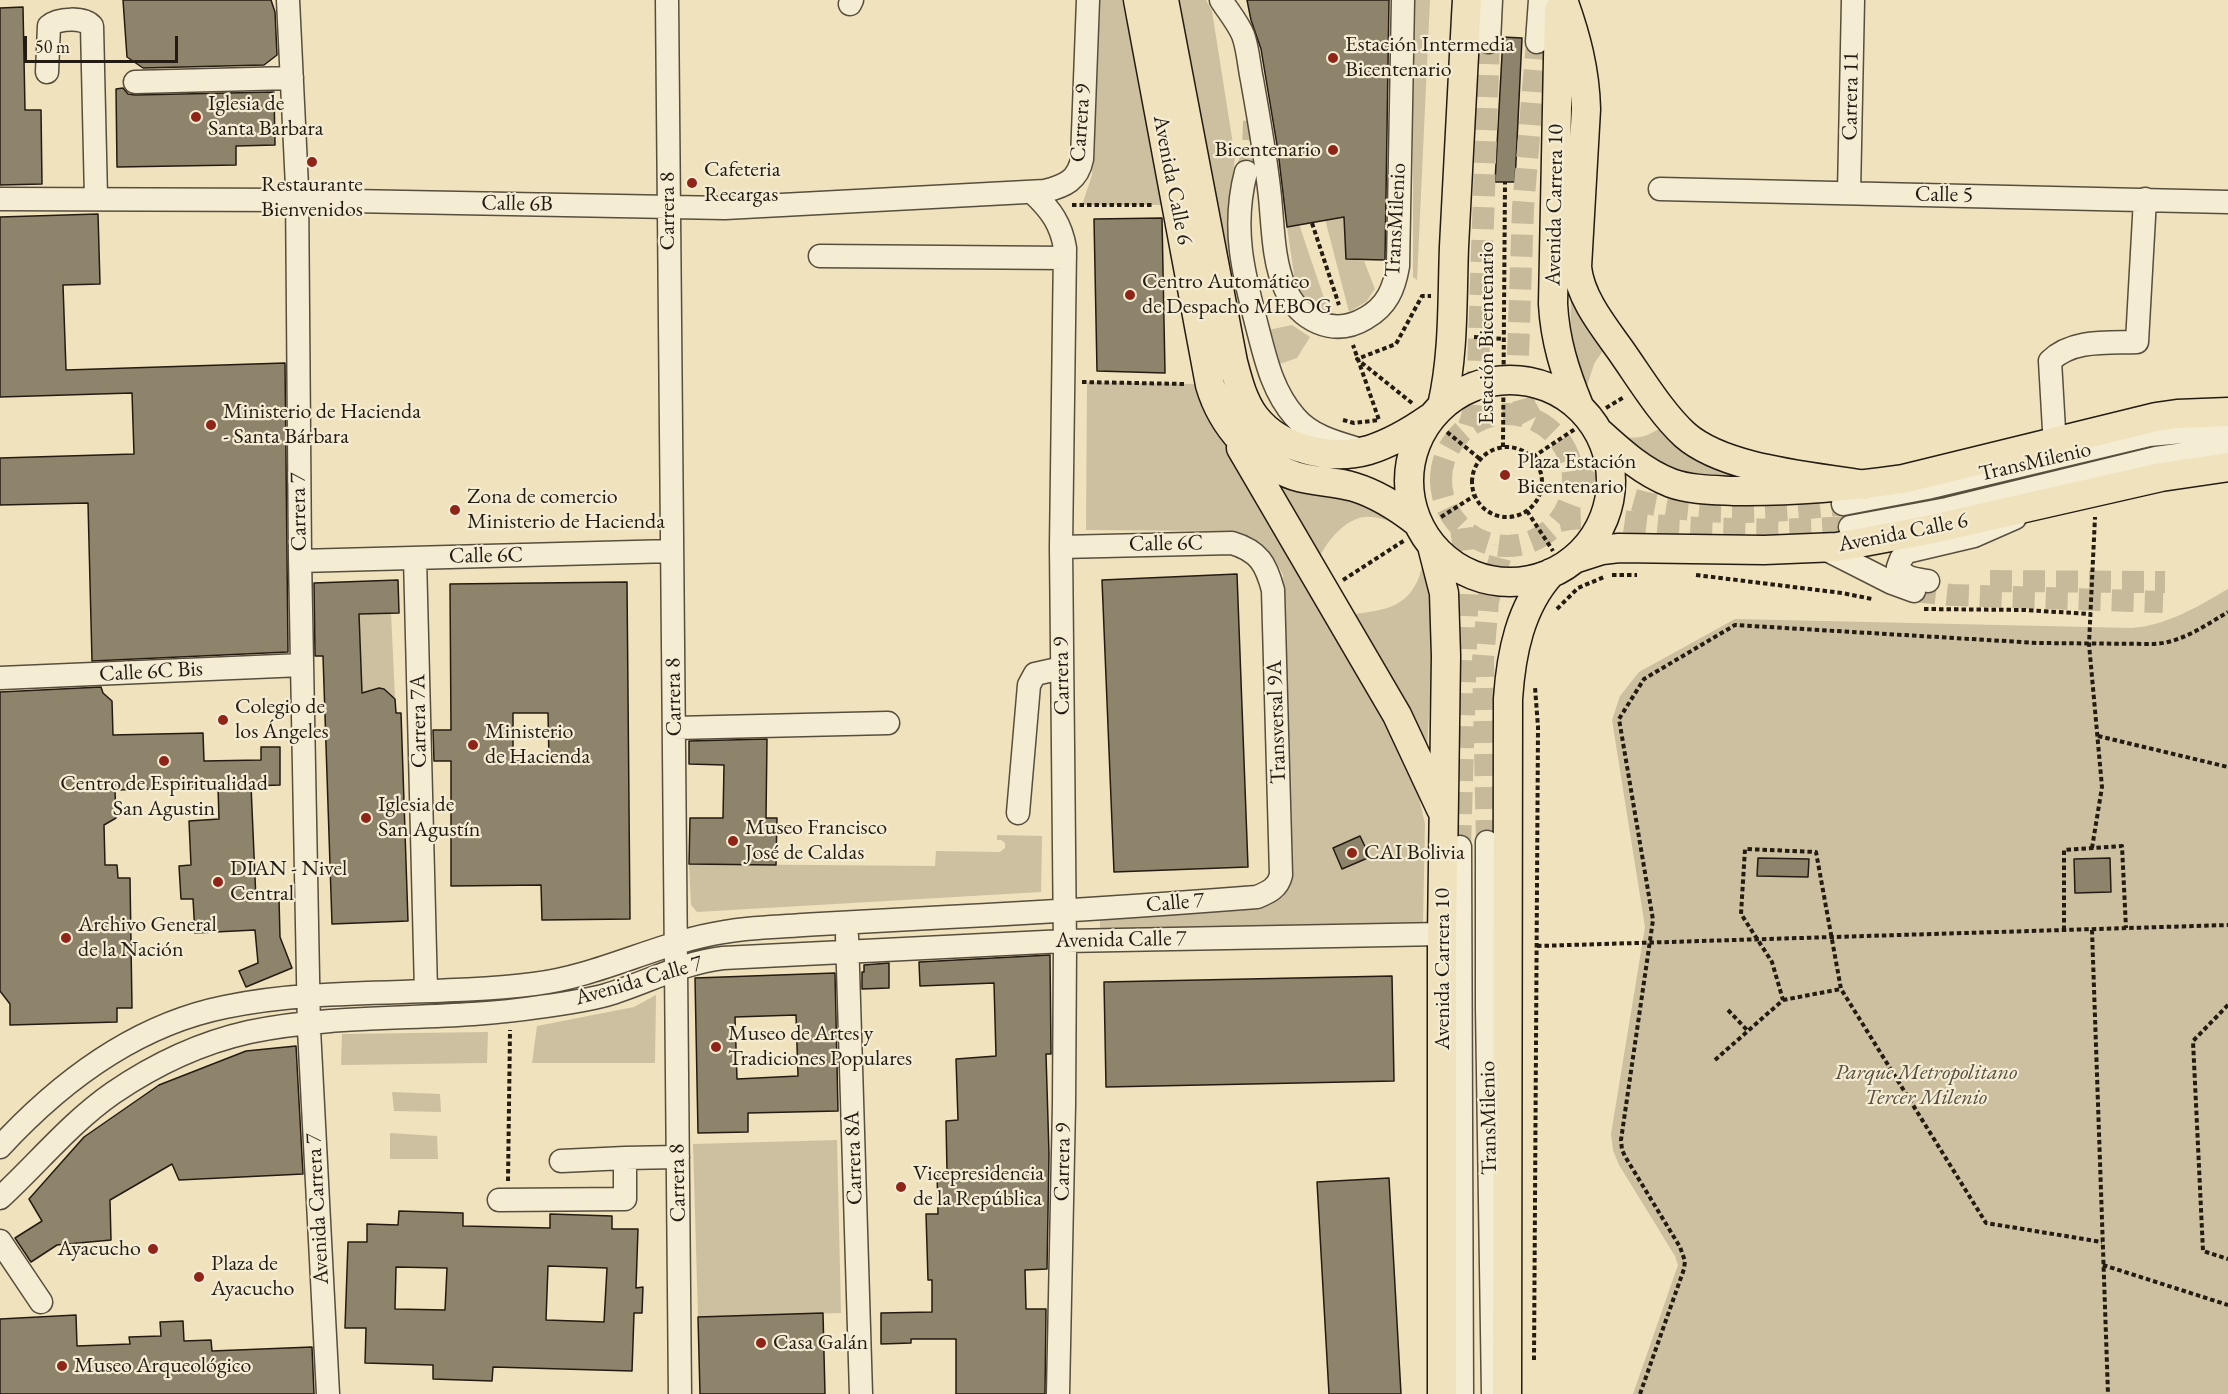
<!DOCTYPE html>
<html>
<head>
<meta charset="utf-8">
<style>
  body { margin:0 }
  #map { position:relative; width:2228px; height:1394px; overflow:hidden; background:#efe2bd; font-family:"EB Garamond",serif }
  canvas { display:block }
  .scale { position:absolute; left:24px; top:36px; width:154px; height:27px; box-sizing:border-box; border:3px solid #241c12; border-top:0; padding-left:8px; font-size:18px; line-height:21px; white-space:nowrap; color:#241c12; -webkit-text-stroke:4px #f5ecd4; paint-order:stroke }
</style>
</head>
<body>
<div id="map">
<canvas width="2228" height="1394"></canvas>
<div class="scale">50 m</div>
</div>
<script>
const c = document.querySelector('canvas').getContext('2d');
c.lineJoin = 'round';
function fillPath(path, color) { c.fillStyle = color; c.fill(path, 'evenodd'); }
function strokePath(path, color, width, dash) { c.strokeStyle = color; c.lineWidth = width; c.lineCap = dash ? 'butt' : 'round'; c.setLineDash(dash || []); c.stroke(path); }
function write(font, color, halo, rows, align = 'center') {
  c.font = font + ' "EB Garamond",serif'; c.lineWidth = 4.5; c.setLineDash([]); c.textBaseline = 'middle'; c.strokeStyle = halo; c.fillStyle = color; for (const [text, x, y, turn = 0] of rows) {
    c.save(); c.translate(x, y); c.rotate((+turn || 0) * Math.PI / 180); c.textAlign = isNaN(turn) ? turn : align; if (halo) c.strokeText(text, 0, 0); c.fillText(text, 0, 0); c.restore();
  }
}
const green = new Path2D(`
  M 1100,0 L 1122,0 L 1164,205 L 1082,205 L 1092,175 Z
  M 1175,0 L 1206,0 L 1212,11 L 1235,157 L 1229,204 L 1228,274 Z
  M 1413,0 L 1430,0 L 1417,280 L 1413,277 Z
  M 1344,217 L 1346,259 L 1364,261 L 1375,289 L 1366,302 L 1349,312 L 1325,219 Z
  M 1299,224 L 1330,316 L 1311,311 L 1296,288 L 1287,227 Z
  M 1571,294 L 1606,346 L 1594,364 L 1587,386 C 1570,358 1570,326 1571,294 Z
  M 1292,325 L 1310,337 L 1297,358 L 1268,368 L 1259,332 Z
  M 1087,382 L 1197,384 L 1220,432 L 1396,739 L 1418,793 L 1425,824 L 1423,924 L 1100,929 L 1100,917 L 1289,884 L 1292,872 L 1283,575 C 1267,544 1261,537 1227,531 L 1086,530 Z
  M 1662,427 L 1742,477 L 1705,478 L 1673,472 L 1620,435 C 1636,441 1648,436 1662,427 Z
  M 1269,477 L 1359,499 L 1397,524 C 1386,520 1375,516 1364,517 C 1343,520 1326,543 1318,560 Z
  M 1422,567 C 1439,617 1429,699 1427,753 L 1348,615 C 1384,610 1412,609 1422,567 Z
  M 2228,589 L 2228,1394 L 1633,1394 L 1678,1265 L 1675,1256 L 1619,1165 L 1613,1150 L 1611,1134 L 1645,927 L 1612,720 L 1620,696 L 1639,672 L 1735,619 L 2132,628 C 2168,625 2197,607 2228,589 Z
  M 391,613 L 395,697 L 389,698 L 363,714 L 359,614 Z
  M 997,835 L 1042,836 L 1041,892 L 697,912 L 691,905 L 689,864 L 935,866 L 936,851 L 1000,852 L 1005,848 L 1005,843 L 1001,840 L 997,840 Z
  M 656,995 L 655,1063 L 532,1063 L 537,1026 L 634,1007 Z
  M 488,1032 L 487,1063 L 341,1065 L 342,1034 Z
  M 392,1092 L 440,1094 L 441,1112 L 394,1111 Z
  M 390,1133 L 437,1136 L 438,1159 L 390,1159 Z
  M 837,1140 L 841,1313 L 698,1317 L 693,1144 Z`);
const building = new Path2D(`
  M 123,0 L 271,0 L 275,12 L 277,55 L 264,65 L 143,68 L 127,57 Z
  M 1247,0 L 1389,0 L 1385,260 L 1346,259 L 1344,217 L 1287,227 L 1278,151 L 1261,49 L 1251,20 Z
  M 23,7 L 25,110 L 41,110 L 42,184 L 0,185 L 0,8 Z
  M 1503,37 L 1522,38 L 1515,182 L 1495,182 Z
  M 123,88 L 128,94 L 135,95 L 274,92 L 275,145 L 236,146 L 236,165 L 117,167 L 116,89 Z
  M 98,214 L 100,284 L 63,285 L 66,370 L 285,363 L 288,652 L 92,661 L 88,503 L 0,505 L 0,458 L 134,454 L 132,393 L 0,397 L 0,217 Z
  M 1162,218 L 1165,373 L 1097,371 L 1094,219 Z
  M 1237,574 L 1248,867 L 1114,872 L 1102,580 Z
  M 398,580 L 399,613 L 359,614 L 362,693 L 379,688 L 384,689 L 395,699 L 396,713 L 401,713 L 408,921 L 332,924 L 323,656 L 315,656 L 314,583 Z
  M 627,582 L 630,919 L 542,920 L 541,885 L 451,886 L 451,761 L 434,761 L 433,730 L 451,730 L 450,584 ZM 513,713 L 548,713 L 549,761 L 513,761 Z
  M 101,687 L 103,693 L 112,701 L 113,735 L 203,733 L 204,761 L 261,760 L 261,747 L 280,747 L 280,785 L 251,786 L 256,900 L 279,899 L 280,937 L 292,968 L 246,987 L 239,971 L 258,963 L 255,930 L 195,933 L 193,899 L 181,899 L 179,866 L 191,865 L 189,821 L 219,819 L 218,787 L 115,790 L 116,818 L 104,825 L 105,865 L 117,865 L 118,878 L 130,878 L 132,1008 L 117,1008 L 117,1022 L 10,1025 L 10,1004 L 0,991 L 0,692 Z
  M 767,739 L 766,818 L 777,818 L 776,865 L 689,864 L 690,818 L 723,818 L 724,765 L 689,764 L 689,741 Z
  M 1360,836 L 1370,857 L 1342,869 L 1333,848 Z
  M 1758,858 L 1809,859 L 1808,877 L 1757,876 Z
  M 2110,858 L 2111,892 L 2075,893 L 2074,859 Z
  M 1050,955 L 1051,1054 L 1046,1054 L 1049,1154 L 1047,1269 L 1025,1270 L 1026,1309 L 1046,1309 L 1045,1394 L 956,1394 L 956,1339 L 911,1339 L 911,1343 L 881,1344 L 881,1313 L 932,1312 L 932,1280 L 928,1280 L 926,1214 L 938,1214 L 937,1172 L 947,1172 L 946,1121 L 958,1120 L 956,1059 L 996,1056 L 994,983 L 920,986 L 919,962 Z
  M 889,963 L 889,988 L 862,989 L 862,972 L 864,972 L 864,965 Z
  M 835,973 L 838,1111 L 748,1113 L 748,1132 L 698,1133 L 695,978 ZM 796,1015 L 798,1076 L 737,1079 L 735,1017 Z
  M 1392,976 L 1394,1081 L 1106,1087 L 1104,982 Z
  M 296,1046 L 303,1174 L 179,1180 L 172,1164 L 110,1200 L 111,1240 L 57,1245 L 31,1262 L 15,1238 L 42,1221 L 29,1199 L 84,1137 L 159,1085 L 246,1051 Z
  M 1389,1178 L 1401,1394 L 1329,1394 L 1317,1182 Z
  M 399,1211 L 463,1213 L 463,1226 L 550,1228 L 550,1214 L 612,1216 L 612,1229 L 638,1229 L 636,1288 L 643,1287 L 642,1313 L 634,1313 L 632,1371 L 493,1367 L 492,1381 L 433,1379 L 433,1365 L 365,1363 L 366,1328 L 345,1328 L 348,1242 L 367,1242 L 367,1224 L 398,1225 ZM 548,1266 L 607,1268 L 604,1322 L 546,1320 ZM 396,1267 L 447,1268 L 445,1310 L 395,1309 Z
  M 823,1313 L 825,1394 L 700,1394 L 698,1317 Z
  M 76,1315 L 77,1346 L 130,1344 L 129,1337 L 161,1336 L 160,1322 L 183,1321 L 184,1341 L 211,1340 L 212,1351 L 312,1347 L 314,1394 L 0,1394 L 0,1319 Z`);
const minorTunnel = new Path2D(`
  M 1246,172 L 1253,153 L 1254,121
  M1441 480a66 66 0 1 1 132 0a66 66 0 1 1-132 0Z
  M 1532,419 L 1525,406 L 1521,392 L 1518,356 L 1523,208 L 1537,42
  M 1469,426 L 1474,410 L 1478,372 L 1489,42
  M 1574,473 C 1647,522 1759,515 1843,504
  M 1559,521 C 1594,513 1630,524 1665,526 C 1727,530 1788,531 1850,527
  M 1990,581 L 2165,582
  M 1914,591 L 1952,595 L 2163,602
  M 1487,842 L 1483,660 L 1488,601 L 1503,547
  M 1460,847 L 1468,579 L 1461,528`);
const path = new Path2D(`
  M 1072,205 L 1154,205
  M 1312,223 L 1339,305
  M 1474,337 L 1503,339
  M 1082,382 L 1185,384
  M 1412,403 L 1357,359 L 1396,344 L 1422,296 L 1431,296
  M 1606,408 L 1624,397
  M 1343,420 L 1354,423 L 1379,420 L 1353,345
  M 1447,432 L 1480,459
  M1472 482a35 35 0 1 1 70 0a35 35 0 1 1-70 0Z
  M 1503,447 L 1505,182
  M 1533,457 L 1575,429
  M 1527,511 L 1553,551
  M 1441,517 L 1474,496
  M 1612,575 L 1637,575
  M 1696,575 L 1842,593 L 1872,599
  M 1343,580 L 1405,540
  M 1557,609 L 1578,588 L 1604,577
  M 1924,609 L 2024,610 L 2091,614
  M 2098,736 L 2228,767
  M 2092,848 L 2102,787 L 2089,644 L 2095,517
  M 2064,930 L 2064,850 L 2122,846 L 2126,928
  M 2092,930 L 2108,1394
  M 1537,946 L 2228,925
  M 1783,1000 L 1841,989
  M 2228,1005 L 2193,1041 L 2203,1251 L 2228,1259
  M 1728,1010 L 1748,1031
  M 1715,1060 L 1783,1000 L 1772,962 L 1741,914 L 1745,849 L 1816,852 L 1841,989 L 1986,1223 L 2102,1242
  M 508,1181 L 510,1030
  M 2103,1265 L 2228,1305
  M 1534,1360 L 1538,727 L 1535,687
  M 1640,1394 L 1684,1269 L 1685,1261 L 1680,1247 L 1626,1158 L 1622,1150 L 1621,1140 L 1653,920 L 1619,719 L 1644,679 L 1735,625 L 2038,643 L 2151,644 C 2180,644 2204,626 2228,612`);
const minor = new Path2D(`
  M 288,0 L 297,187 L 300,558 L 309,1029 L 328,1394
  M 667,0 L 680,1394
  M 1221,0 C 1228,11 1238,23 1243,35 C 1248,48 1249,66 1252,80 C 1259,119 1266,158 1270,197 C 1273,227 1273,261 1285,288 C 1299,320 1333,338 1366,318 C 1387,306 1394,289 1398,266 L 1403,0
  M 850,4 L 852,0
  M 1489,42 L 1491,0
  M 1537,42 L 1540,0
  M 47,72 L 49,26 C 58,18 84,17 92,26 L 96,198
  M 135,82 L 292,78
  M 1246,172 C 1231,229 1244,276 1258,330 C 1266,361 1273,392 1295,417 C 1310,435 1334,442 1355,448
  M 1660,189 L 2228,202
  M 1033,193 C 1051,210 1061,224 1065,248 L 1061,547 L 1065,948 L 1064,1105 L 1058,1394
  M 1849,193 L 1853,0
  M 0,199 L 297,200 L 725,208 L 1045,191 C 1065,186 1078,180 1082,159 L 1088,0
  M 820,256 L 1065,258
  M 2054,430 L 2050,361 C 2072,339 2108,343 2137,342 L 2145,199
  M 1843,504 L 1927,488 L 2149,435 L 2228,428
  M 1850,527 L 1947,509 L 2156,458 L 2228,448
  M 1825,549 L 1892,583 L 1914,591
  M 415,558 L 426,991
  M 300,561 L 672,551
  M 1928,581 C 1916,579 1904,579 1898,567 L 1901,559 L 1906,552 L 1974,536 L 2015,518
  M 0,678 L 302,665
  M 675,728 L 888,723
  M 1018,813 L 1029,685 L 1035,674 L 1062,668
  M 1487,842 L 1487,1008 L 1493,1394
  M 1460,847 L 1462,1394
  M 847,936 L 861,1394
  M 0,1147 C 61,1081 136,1025 225,1007 C 327,986 432,997 534,984 C 600,976 659,942 724,932 C 750,927 777,927 803,925 C 851,922 899,920 948,917 C 1051,912 1154,905 1257,897 C 1269,892 1278,888 1281,875 L 1273,590 C 1266,564 1259,551 1232,543 L 1061,547
  M 561,1161 L 625,1158
  M 0,1198 C 38,1163 70,1123 113,1093 C 154,1065 200,1043 249,1032 C 344,1012 443,1022 539,1007 C 561,1004 584,1001 606,995 C 646,983 681,963 723,958 L 1065,941 L 1442,934
  M 499,1200 L 625,1199 L 625,1158 L 678,1157
  M 0,1241 L 41,1302`);
const major = new Path2D(`
  M 1138,0 L 1210,385 C 1222,426 1254,462 1295,476 C 1314,482 1335,481 1354,487 C 1377,494 1399,508 1418,523
  M 1164,0 L 1233,362 C 1238,381 1243,401 1255,417 C 1280,449 1330,461 1369,450 C 1391,443 1410,432 1430,418
  M 1563,0 C 1576,36 1585,70 1586,109 L 1577,267 C 1580,298 1604,327 1621,351 C 1640,378 1661,413 1685,435 C 1725,470 1812,476 1864,485
  M 1559,10 L 1553,304 C 1555,341 1565,372 1579,406
  M1409 481a101 101 0 1 1 202 0a101 101 0 1 1-202 0Z
  M 1442,406 C 1454,354 1452,300 1454,247 C 1458,164 1462,82 1467,0
  M 1600,433 C 1622,453 1643,472 1671,483 C 1690,490 1714,490 1734,491 C 1791,492 1847,487 1903,479 L 2156,417 L 2177,414 L 2228,412
  M 1241,448 L 1397,715 L 1441,809
  M 1432,546 L 1444,593 L 1446,656 L 1442,934 L 1442,1394
  M 1574,559 L 1602,550 L 1619,548 L 1764,550 L 1837,547 L 1928,530 L 2161,477 L 2228,467
  M 1507,1394 L 1508,699 C 1511,654 1520,607 1551,573`);
const markers = [
  [1333,58,6,"#8f2418"],
  [196,117,6,"#8f2418"],
  [1333,150,6,"#8f2418"],
  [312,162,6,"#8f2418"],
  [692,183,6,"#8f2418"],
  [1130,295,6,"#8f2418"],
  [211,425,6,"#8f2418"],
  [1505,475,6,"#8f2418"],
  [455,510,6,"#8f2418"],
  [223,720,6,"#8f2418"],
  [473,745,6,"#8f2418"],
  [164,761,6,"#8f2418"],
  [366,818,6,"#8f2418"],
  [733,841,6,"#8f2418"],
  [1352,853,6,"#8f2418"],
  [218,882,6,"#8f2418"],
  [66,938,6,"#8f2418"],
  [716,1047,6,"#8f2418"],
  [901,1187,6,"#8f2418"],
  [153,1249,6,"#8f2418"],
  [199,1277,6,"#8f2418"],
  [761,1343,6,"#8f2418"],
  [62,1366,6,"#8f2418"]
];
const poiNames = [
  ["Estación Intermedia",1345,45],
  ["Bicentenario",1345,70],
  ["Iglesia de",208,104],
  ["Santa Barbara",208,129],
  ["Bicentenario",1321,150,"right"],
  ["Cafeteria",704,170],
  ["Recargas",704,195],
  ["Restaurante",312,185,"center"],
  ["Bienvenidos",312,210,"center"],
  ["Centro Automático",1142,282],
  ["de Despacho MEBOG",1142,307],
  ["Ministerio de Hacienda",223,412],
  ["- Santa Bárbara",223,437],
  ["Plaza Estación",1517,462],
  ["Bicentenario",1517,487],
  ["Zona de comercio",467,497],
  ["Ministerio de Hacienda",467,522],
  ["Colegio de",235,707],
  ["los Ángeles",235,732],
  ["Ministerio",485,732],
  ["de Hacienda",485,757],
  ["Centro de Espiritualidad",164,784,"center"],
  ["San Agustin",164,809,"center"],
  ["Iglesia de",378,805],
  ["San Agustín",378,830],
  ["Museo Francisco",745,828],
  ["José de Caldas",745,853],
  ["CAI Bolivia",1364,853],
  ["DIAN - Nivel",230,869],
  ["Central",230,894],
  ["Archivo General",78,925],
  ["de la Nación",78,950],
  ["Museo de Artes y",728,1034],
  ["Tradiciones Populares",728,1059],
  ["Vicepresidencia",913,1174],
  ["de la República",913,1199],
  ["Ayacucho",141,1249,"right"],
  ["Plaza de",211,1264],
  ["Ayacucho",211,1289],
  ["Casa Galán",773,1343],
  ["Museo Arqueológico",74,1366]
];
const streetNames = [
  ["Carrera 11",1851,96,-89],
  ["Carrera 9",1081,123,-86],
  ["Avenida Calle 6",1172,180,79],
  ["Calle 5",1944,195,1],
  ["Calle 6B",517,204,1],
  ["Avenida Carrera 10",1555,205,-89],
  ["Carrera 8",668,211,-90],
  ["TransMilenio",1396,220,-87],
  ["Estación Bicentenario",1487,333,-90],
  ["TransMilenio",2035,462,-13],
  ["Carrera 7",299,512,-91],
  ["Avenida Calle 6",1903,533,-11],
  ["Calle 6C",1166,544,-1],
  ["Calle 6C",486,556,-1],
  ["Calle 6C Bis",151,672,-3],
  ["Carrera 9",1062,676,-91],
  ["Carrera 8",674,697,-91],
  ["Carrera 7A",419,721,-91],
  ["Transversal 9A",1277,722,-92],
  ["Calle 7",1175,903,-5],
  ["Avenida Calle 7",1121,940,-1],
  ["Avenida Carrera 10",1443,969,-90],
  ["Avenida Calle 7",639,981,-16],
  ["TransMilenio",1489,1118,-91],
  ["Carrera 8A",854,1158,-92],
  ["Carrera 9",1063,1162,-89],
  ["Carrera 8",678,1183,-91],
  ["Avenida Carrera 7",318,1209,-93]
];
const parkNames = [
  ["Parque Metropolitano",1926,1073],
  ["Tercer Milenio",1926,1098]
];
fillPath(green, '#ccc0a0');
fillPath(building, '#8e836b');
strokePath(building, '#241c12', 1.5);
strokePath(minorTunnel, '#c6ba9b', 22, [22, 11]);
strokePath(minor, '#574e3d', 25);
strokePath(major, '#241c12', 31);
strokePath(path, '#241c12', 4, [4.5, 3]);
strokePath(minor, '#f5ecd4', 22);
strokePath(major, '#efe2bd', 28);
for (const [x, y, r, color] of markers) { const dot = new Path2D(); dot.arc(x, y, r, 0, 2 * Math.PI); c.fillStyle = color; c.fill(dot); strokePath(dot, '#f5ecd4', 2); }
write('22px', '#241c12', '#f5ecd4', poiNames, 'left');
write('22px', '#241c12', '#f5ecd4', streetNames);
write('italic 22px', '#564d3d', '#f5ecd4', parkNames);
</script>
</body>
</html>
